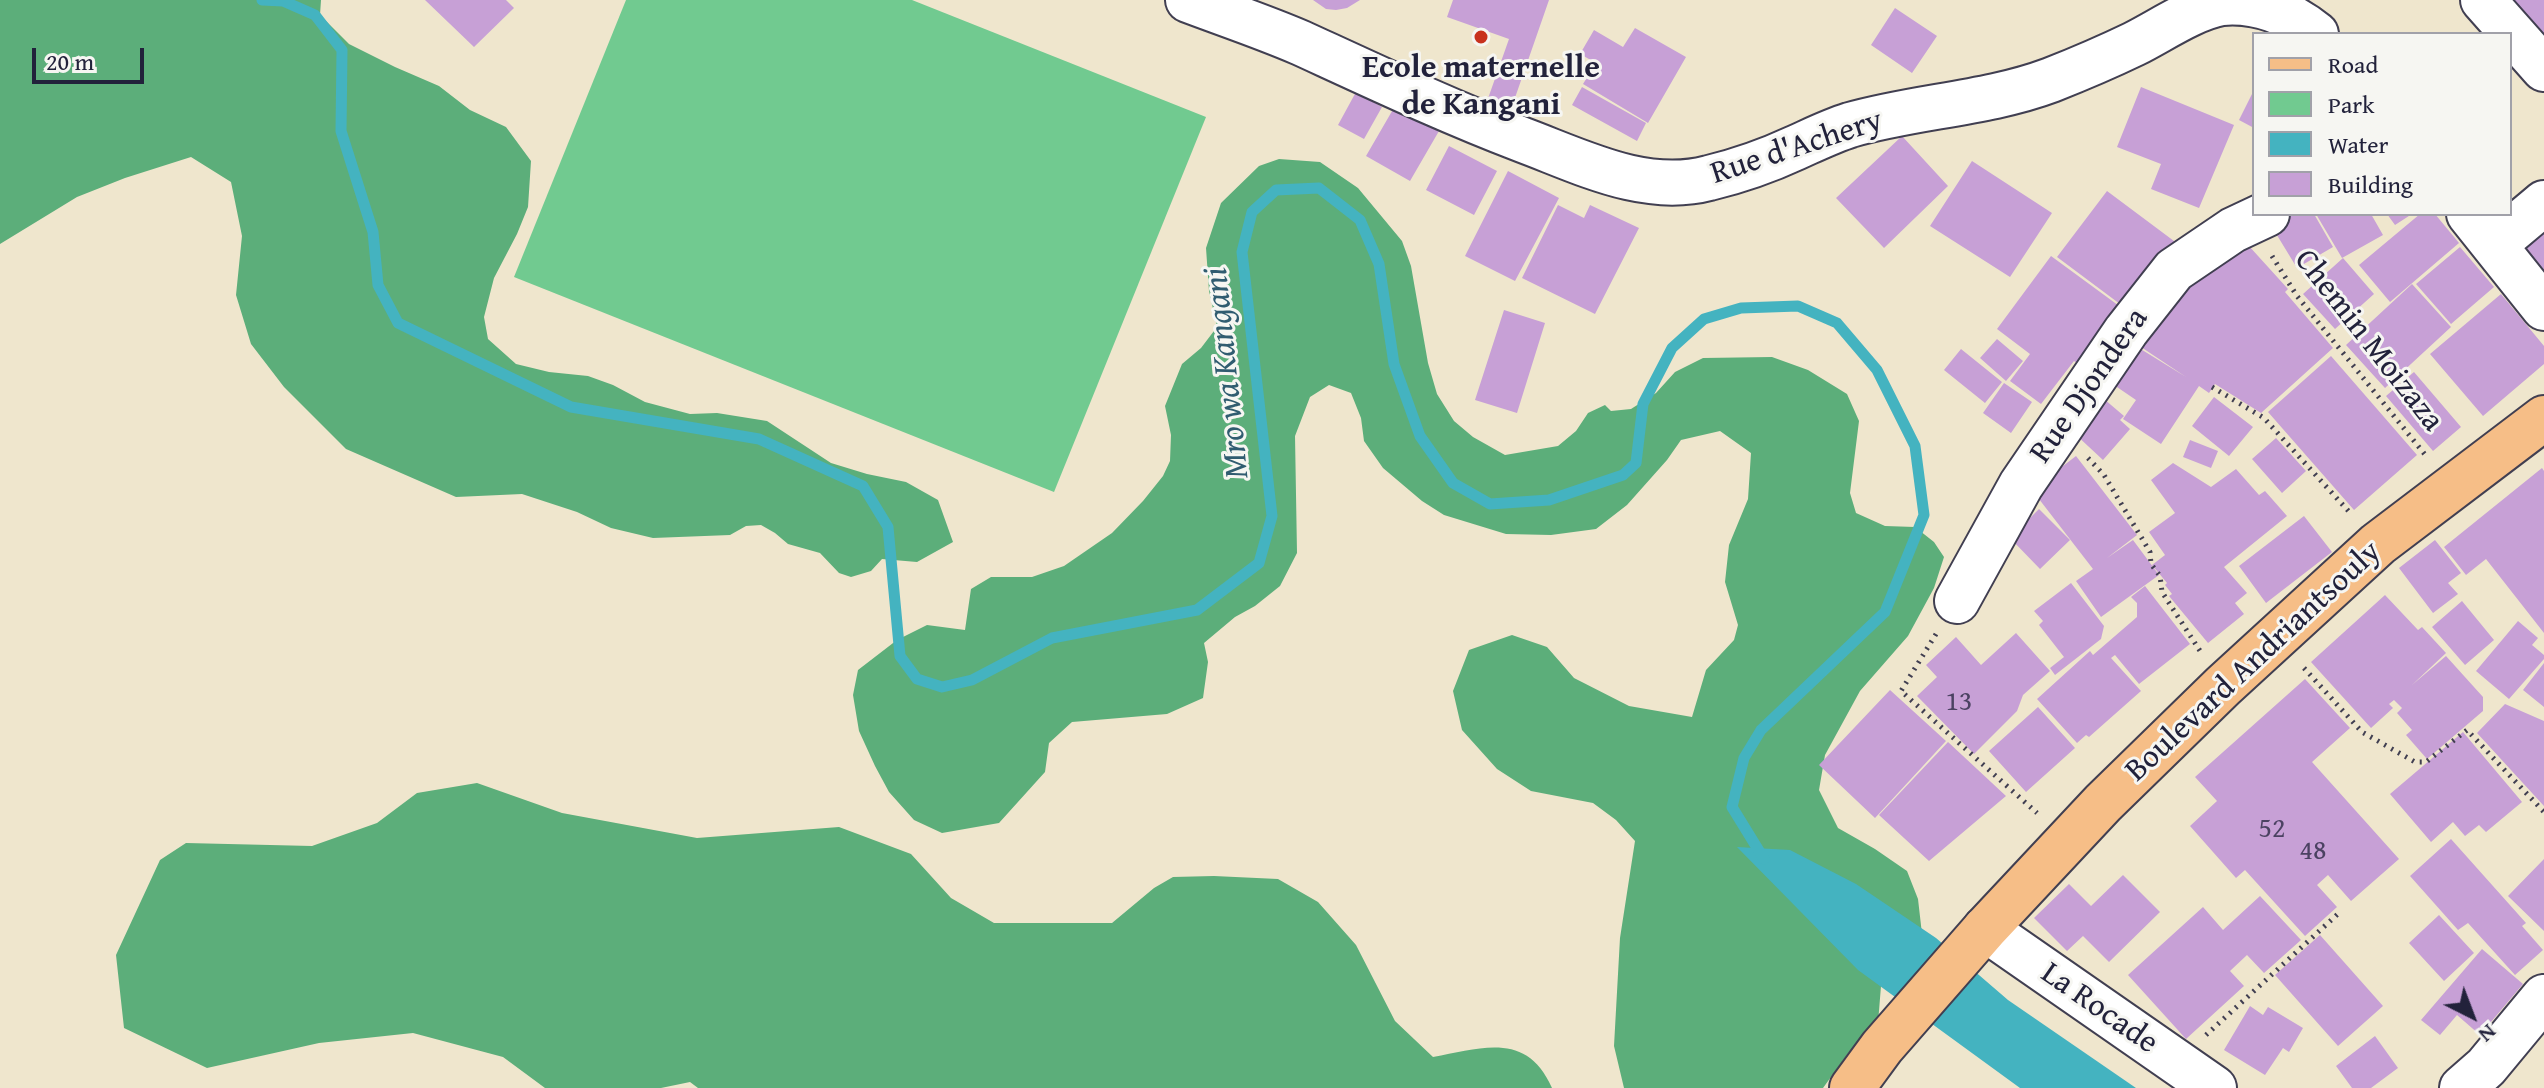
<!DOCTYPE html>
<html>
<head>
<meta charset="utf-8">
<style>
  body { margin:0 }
  #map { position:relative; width:2544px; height:1088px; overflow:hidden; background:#efe6cd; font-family:"Gentium Book Plus",serif }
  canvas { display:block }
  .legend { position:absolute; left:2252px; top:32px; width:260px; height:184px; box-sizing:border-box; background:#f6f6f2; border:2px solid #a1a1a9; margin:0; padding:10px 14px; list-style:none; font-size:24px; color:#22223b }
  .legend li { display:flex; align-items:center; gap:16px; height:40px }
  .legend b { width:40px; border:2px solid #a1a1a9 }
  .north { position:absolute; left:2432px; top:976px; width:80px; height:80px; -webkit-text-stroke:6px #f6f6f2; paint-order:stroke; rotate:138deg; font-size:22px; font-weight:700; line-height:32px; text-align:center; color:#22223b }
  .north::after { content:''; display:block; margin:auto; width:28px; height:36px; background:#22223b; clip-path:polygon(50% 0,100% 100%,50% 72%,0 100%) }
  .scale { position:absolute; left:32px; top:48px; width:112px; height:36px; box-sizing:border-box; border:4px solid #22223b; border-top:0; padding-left:10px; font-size:24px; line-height:28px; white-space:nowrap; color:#22223b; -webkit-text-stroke:6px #f6f6f2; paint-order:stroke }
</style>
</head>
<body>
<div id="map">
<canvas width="2544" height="1088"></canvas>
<ul class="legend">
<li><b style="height:10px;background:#f6be87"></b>Road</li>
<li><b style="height:22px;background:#71ca90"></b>Park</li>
<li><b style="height:22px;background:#44b3c0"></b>Water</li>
<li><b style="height:22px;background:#c7a0d6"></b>Building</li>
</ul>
<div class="north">N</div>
<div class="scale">20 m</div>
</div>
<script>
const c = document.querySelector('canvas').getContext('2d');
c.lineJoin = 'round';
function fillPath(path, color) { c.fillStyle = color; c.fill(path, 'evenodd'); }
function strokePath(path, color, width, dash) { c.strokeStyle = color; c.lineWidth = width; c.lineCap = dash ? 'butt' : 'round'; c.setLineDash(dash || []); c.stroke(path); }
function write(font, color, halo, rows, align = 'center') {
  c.font = font + ' "Gentium Book Plus",serif'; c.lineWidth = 6; c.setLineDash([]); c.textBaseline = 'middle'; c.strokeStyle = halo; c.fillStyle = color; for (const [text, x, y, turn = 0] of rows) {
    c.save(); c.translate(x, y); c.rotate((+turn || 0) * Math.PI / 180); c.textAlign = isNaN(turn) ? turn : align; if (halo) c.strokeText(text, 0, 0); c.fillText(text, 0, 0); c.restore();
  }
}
const green = new Path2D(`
  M 626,0 L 912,0 L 1206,117 L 1054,492 L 514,277 Z`);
const forest = new Path2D(`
  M 0,0 L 321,0 L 320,15 L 349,44 L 395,67 L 439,86 L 470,110 L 506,127 L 531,161 L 528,207 L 517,234 L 494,278 L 484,317 L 488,339 L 516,364 L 549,372 L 588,376 L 613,385 L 645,402 L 690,414 L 717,413 L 767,421 L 831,463 L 867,474 L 906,482 L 938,500 L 953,542 L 917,562 L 882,559 L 871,571 L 851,577 L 839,573 L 820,553 L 788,544 L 775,533 L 761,525 L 746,526 L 730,535 L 653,538 L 611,528 L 577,512 L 522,494 L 456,497 L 346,449 L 284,387 L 251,344 L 236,295 L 242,236 L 231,182 L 191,157 L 125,178 L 77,197 L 0,244 Z
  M 1279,159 L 1320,162 L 1358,188 L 1402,241 L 1411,266 L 1428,363 L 1437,394 L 1454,421 L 1473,437 L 1505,455 L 1558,446 L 1576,431 L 1588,413 L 1605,405 L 1611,411 L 1631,409 L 1656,393 L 1675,372 L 1703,358 L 1772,357 L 1808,370 L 1847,394 L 1859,421 L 1850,493 L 1856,513 L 1885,526 L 1915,527 L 1934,542 L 1944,557 L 1934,588 L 1908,636 L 1860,691 L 1825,755 L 1819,790 L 1838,828 L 1875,849 L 1907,871 L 1918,899 L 1922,934 L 1881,986 L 1878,1023 L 1849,1052 L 1823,1088 L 1624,1088 L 1614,1046 L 1620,938 L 1635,841 L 1616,820 L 1593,803 L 1531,791 L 1497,769 L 1462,730 L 1453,691 L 1469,650 L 1512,635 L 1547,647 L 1574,678 L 1629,706 L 1692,717 L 1706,670 L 1734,640 L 1738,625 L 1725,582 L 1729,545 L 1748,499 L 1751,453 L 1720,431 L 1681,440 L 1667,460 L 1627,505 L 1596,529 L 1551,535 L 1506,534 L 1444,515 L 1422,501 L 1383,468 L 1364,441 L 1361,418 L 1351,393 L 1329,385 L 1310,397 L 1295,436 L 1297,553 L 1280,586 L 1255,606 L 1235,617 L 1204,643 L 1208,662 L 1203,698 L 1167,714 L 1072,722 L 1049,743 L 1045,772 L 999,823 L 942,833 L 914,820 L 889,792 L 875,766 L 859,731 L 853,695 L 858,670 L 897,640 L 927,625 L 965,630 L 971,589 L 991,577 L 1032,577 L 1064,566 L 1112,533 L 1143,501 L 1163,476 L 1170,461 L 1171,435 L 1165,406 L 1182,364 L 1201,348 L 1217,327 L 1209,291 L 1206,248 L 1221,203 L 1259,166 Z
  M 477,783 L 562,813 L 697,838 L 839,827 L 911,854 L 951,898 L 994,923 L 1112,923 L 1154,888 L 1173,877 L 1214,876 L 1278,879 L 1318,902 L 1356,945 L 1395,1021 L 1433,1057 C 1482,1048 1527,1031 1552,1088 L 698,1088 L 690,1082 L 661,1088 L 545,1088 L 503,1057 L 413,1033 L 319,1043 L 207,1068 L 124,1028 L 116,955 L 160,860 L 186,843 L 312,846 L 377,823 L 417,793 Z`);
const water = new Path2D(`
  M 1737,847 L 1790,850 L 1856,884 L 1936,938 L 2008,1000 L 2136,1088 L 2020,1088 L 1858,970 Z`);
const stream = new Path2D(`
  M 262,0 L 283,1 L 315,15 L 342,50 L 341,131 L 373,232 L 378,285 L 398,323 L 571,407 L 759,439 L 863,486 L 888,527 L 900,656 L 917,679 L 942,687 L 972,680 L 1052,638 L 1197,610 L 1259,563 L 1272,516 L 1242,252 L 1252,212 L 1276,190 L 1319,188 L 1360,220 L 1379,264 L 1394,364 L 1420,436 L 1453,483 L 1490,504 L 1549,500 L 1623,475 L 1636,463 L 1643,404 L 1672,348 L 1704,319 L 1741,308 L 1798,306 L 1837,323 L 1877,370 L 1915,446 L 1924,515 L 1885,612 L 1761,730 L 1744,758 L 1732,807 L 1764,859`);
const building = new Path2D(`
  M 425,0 L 506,0 L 514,8 L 474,47 Z
  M 1313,0 L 1360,0 L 1347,8 L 1336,10 L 1326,9 Z
  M 1453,0 L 1549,0 L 1509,115 L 1485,107 L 1509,39 L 1447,17 Z
  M 2509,0 L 2544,0 L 2544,40 Z
  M 1895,8 L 1937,36 L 1912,73 L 1871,45 Z
  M 1635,28 L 1686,57 L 1648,123 L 1583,84 L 1596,63 L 1580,54 L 1594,30 L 1623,47 Z
  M 1582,87 L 1646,123 L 1637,141 L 1572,105 Z
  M 2141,87 L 2234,125 L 2199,208 L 2151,189 L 2161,164 L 2117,147 Z
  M 2254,90 L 2254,128 L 2239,120 Z
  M 1356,92 L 1382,107 L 1364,139 L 1338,125 Z
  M 1395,106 L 1439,131 L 1410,181 L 1366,156 Z
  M 1902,136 L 1948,186 L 1884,248 L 1836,198 Z
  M 1449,146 L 1497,171 L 1474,215 L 1426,190 Z
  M 1972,161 L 2052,213 L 2010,277 L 1930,226 Z
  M 1508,171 L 1559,198 L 1515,281 L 1465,256 Z
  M 2107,191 L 2182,247 L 2132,313 L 2057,257 Z
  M 1558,205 L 1584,218 L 1590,205 L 1639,228 L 1595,314 L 1522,278 Z
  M 2294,214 L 2314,214 L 2333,247 L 2297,268 L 2272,227 Z
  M 2316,214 L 2371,214 L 2383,235 L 2342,258 Z
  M 2387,214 L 2412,214 L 2395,225 Z
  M 2420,214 L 2435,214 L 2459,243 L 2390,302 L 2359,265 Z
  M 2544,228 L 2544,294 L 2511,256 Z
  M 2239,235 L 2288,289 L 2285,292 L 2333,348 L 2261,413 L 2215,384 L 2209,393 L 2199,386 L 2161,444 L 2123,419 L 2136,400 L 2114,385 L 2139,348 L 2186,377 L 2129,339 Z
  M 2460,247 L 2494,287 L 2451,324 L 2416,284 Z
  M 2051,256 L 2126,311 L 2083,368 L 2074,361 L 2041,404 L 2010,381 L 2030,354 L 1997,329 Z
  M 2343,258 L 2374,294 L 2335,329 L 2303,294 Z
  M 2412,284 L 2451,327 L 2385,388 L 2346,345 Z
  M 2501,294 L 2544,346 L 2544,364 L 2483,416 L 2430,354 Z
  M 1504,310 L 1545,323 L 1517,413 L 1475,400 Z
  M 1997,339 L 2023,361 L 2006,381 L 1980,358 Z
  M 1961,349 L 2002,382 L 1985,403 L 1944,370 Z
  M 2331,356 L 2417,455 L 2354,510 L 2268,412 Z
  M 2414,372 L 2461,427 L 2433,451 L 2386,396 Z
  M 2004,383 L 2032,402 L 2011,433 L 1983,413 Z
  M 2214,397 L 2253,427 L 2229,456 L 2192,426 Z
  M 2104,399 L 2124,416 L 2120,420 L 2130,429 L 2103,460 L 2074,433 Z
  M 2276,438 L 2306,471 L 2282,493 L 2252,459 Z
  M 2190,440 L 2218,451 L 2211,468 L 2183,457 Z
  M 2076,456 L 2137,535 L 2107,558 L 2133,540 L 2159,575 L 2101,617 L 2076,581 L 2093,569 L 2032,490 Z
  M 2173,463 L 2211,487 L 2236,469 L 2259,495 L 2265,491 L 2287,516 L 2224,567 L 2247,593 L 2235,603 L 2244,614 L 2208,643 L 2169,596 L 2172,594 L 2165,585 L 2167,583 L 2152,565 L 2165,555 L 2149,532 L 2175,513 L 2151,480 Z
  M 2542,468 L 2544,471 L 2544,633 L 2486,559 L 2466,575 L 2444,547 Z
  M 2039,509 L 2070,540 L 2040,569 L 2010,538 Z
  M 2304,516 L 2332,552 L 2266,603 L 2239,566 Z
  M 2435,540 L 2461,573 L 2448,583 L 2458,594 L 2433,613 L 2399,568 Z
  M 2071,583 L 2104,626 L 2101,639 L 2055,675 L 2050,668 L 2064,657 L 2039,625 L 2043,621 L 2034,611 Z
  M 2145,586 L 2190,644 L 2139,684 L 2115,655 L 2111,658 L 2141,691 L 2089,737 L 2086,735 L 2077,743 L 2037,699 L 2090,651 L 2093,655 L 2137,617 L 2137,603 L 2131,597 Z
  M 2385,595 L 2418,630 L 2422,627 L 2446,653 L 2412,685 L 2446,656 L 2483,697 L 2483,711 L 2427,759 L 2406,735 L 2412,730 L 2397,713 L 2402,708 L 2394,700 L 2389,704 L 2393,708 L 2371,728 L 2311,662 Z
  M 2462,601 L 2494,640 L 2465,665 L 2432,627 Z
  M 2518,621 L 2538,638 L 2532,645 L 2544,655 L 2544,659 L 2509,699 L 2476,671 Z
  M 2016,633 L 2050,671 L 2023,695 L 2017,711 L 1974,754 L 1917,696 L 1937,677 L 1926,665 L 1956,637 L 1981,665 Z
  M 2544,663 L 2544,707 L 2523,690 Z
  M 2305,679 L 2350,728 L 2312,762 L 2399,859 L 2351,901 L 2328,875 L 2317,885 L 2337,907 L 2305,936 L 2245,870 L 2236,878 L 2190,826 L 2217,801 L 2195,777 Z
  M 1890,690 L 1946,741 L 1875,818 L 1819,765 Z
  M 2505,704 L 2544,721 L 2544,806 L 2477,733 Z
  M 2038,707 L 2075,748 L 2026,792 L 1989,751 Z
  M 2463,732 L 2522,802 L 2486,832 L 2479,825 L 2465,836 L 2453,822 L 2431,842 L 2390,794 Z
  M 1948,742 L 2006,796 L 1929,861 L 1879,815 Z
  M 2451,839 L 2526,923 L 2522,926 L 2543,950 L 2515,975 L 2468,923 L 2458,930 L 2410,876 Z
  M 2544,859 L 2544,931 L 2508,896 Z
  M 2123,875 L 2160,912 L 2109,962 L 2083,936 L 2067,951 L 2034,918 L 2069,884 L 2091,906 Z
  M 2260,896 L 2301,940 L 2264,973 L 2247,955 L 2230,971 L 2244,986 L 2186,1039 L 2128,975 L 2203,907 L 2223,930 Z
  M 2439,915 L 2474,953 L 2444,981 L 2409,943 Z
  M 2320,935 L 2383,1006 L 2338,1046 L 2275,975 Z
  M 2482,949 L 2523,984 L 2480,1035 L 2457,1015 L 2440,1035 L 2421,1020 Z
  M 2250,1006 L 2263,1015 L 2268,1007 L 2303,1028 L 2289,1052 L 2283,1048 L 2265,1075 L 2224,1050 Z
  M 2375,1036 L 2398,1068 L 2371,1088 L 2352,1088 L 2336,1066 Z`);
const path = new Path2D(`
  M 2272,256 L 2297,296 L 2427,457
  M 2212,387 L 2264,418 L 2352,515
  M 2088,458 L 2104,475 L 2150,552 L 2151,564 L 2160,576 L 2162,592 L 2202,654
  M 1936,634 L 1901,691 L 2037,813
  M 2304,668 L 2362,732 L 2415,762 L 2426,762 L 2467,730 L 2544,812
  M 2206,1035 L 2340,912`);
const minor = new Path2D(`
  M 1188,0 C 1225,14 1264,27 1301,43 C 1375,77 1447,111 1523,140 C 1582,162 1645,195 1709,178 C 1738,171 1767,161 1795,148 C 1813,140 1831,131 1850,125 C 1916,106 1987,104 2051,80 C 2079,69 2107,57 2134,44 C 2162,30 2191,9 2222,3 C 2257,0 2290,13 2316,34
  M 2483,0 L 2544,69
  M 2469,214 L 2544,308
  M 2494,245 L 2544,203
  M 1957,601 L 2021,485 L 2126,331 L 2174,270 L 2233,230 L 2267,214
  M 1985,929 L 2214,1088
  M 2462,1088 L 2486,1067 L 2544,997`);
const major = new Path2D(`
  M 1852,1088 L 1882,1047 L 1985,929 L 2103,803 L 2223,686 L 2378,544 L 2544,418`);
const markers = [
  [1481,37,8,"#c8321e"]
];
const numberNames = [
  ["13",1959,703],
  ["52",2272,830],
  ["48",2313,852]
];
const poiNames = [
  ["Ecole maternelle",1481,69],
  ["de Kangani",1481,106]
];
const streetNames = [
  ["Rue d'Achery",1797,148,-18],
  ["Chemin Moizaza",2368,341,52],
  ["Rue Djondera",2090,386,-55],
  ["Boulevard Andriantsouly",2254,662,-43],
  ["La Rocade",2099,1009,35]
];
const waterNames = [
  ["Mro wa Kangani",1228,373,-96]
];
fillPath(green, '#71ca90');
fillPath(forest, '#5cae7a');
fillPath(water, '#44b3c0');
strokePath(stream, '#44b3c0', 11);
fillPath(building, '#c7a0d6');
strokePath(minor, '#413f51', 48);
strokePath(major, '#413f51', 48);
strokePath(path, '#413f51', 5, [2, 6]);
strokePath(minor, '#fff', 44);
strokePath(major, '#f6be87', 44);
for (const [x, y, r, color] of markers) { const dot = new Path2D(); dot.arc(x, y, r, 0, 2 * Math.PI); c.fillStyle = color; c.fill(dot); strokePath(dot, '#f6f6f2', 3); }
write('28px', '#4b4262', null, numberNames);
write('bold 32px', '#22223b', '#f6f6f2', poiNames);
write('32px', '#22223b', '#f6f6f2', streetNames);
write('italic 34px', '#305c70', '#f6f6f2', waterNames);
</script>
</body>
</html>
